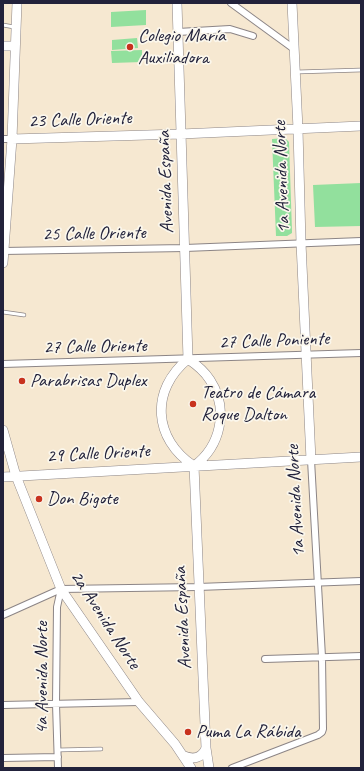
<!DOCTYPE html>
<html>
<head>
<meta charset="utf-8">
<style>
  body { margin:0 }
  #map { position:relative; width:364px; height:771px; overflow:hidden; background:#f6e8d1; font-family:Caveat,sans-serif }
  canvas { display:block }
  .frame { position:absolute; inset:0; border:4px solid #22223b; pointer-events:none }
</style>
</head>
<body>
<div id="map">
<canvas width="364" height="771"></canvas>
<div class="frame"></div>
</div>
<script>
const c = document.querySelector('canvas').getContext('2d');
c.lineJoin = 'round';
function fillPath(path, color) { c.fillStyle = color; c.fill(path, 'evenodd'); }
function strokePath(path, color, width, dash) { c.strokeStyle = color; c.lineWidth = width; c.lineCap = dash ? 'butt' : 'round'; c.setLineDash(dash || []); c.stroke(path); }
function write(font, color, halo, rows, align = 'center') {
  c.font = font + ' Caveat,sans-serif'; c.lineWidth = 3.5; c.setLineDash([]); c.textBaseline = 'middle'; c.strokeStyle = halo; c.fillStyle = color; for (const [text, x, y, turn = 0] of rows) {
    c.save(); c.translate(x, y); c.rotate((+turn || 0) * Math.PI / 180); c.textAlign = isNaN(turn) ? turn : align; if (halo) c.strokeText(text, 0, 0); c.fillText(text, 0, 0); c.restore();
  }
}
const green = new Path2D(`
  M 146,10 L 146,25 L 111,27 L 111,12 Z
  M 137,38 L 138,48 L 112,50 L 112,40 Z
  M 142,50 L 142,62 L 112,63 L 111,51 Z
  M 285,138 L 289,142 L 292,231 L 292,233 L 287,236 L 276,236 L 272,139 Z
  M 361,183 L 361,226 L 315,227 L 313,185 Z`);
const lane = new Path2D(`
  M 3,25 L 14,27
  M 297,72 L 361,70
  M 3,312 L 24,315
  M 57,750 L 101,749`);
const street = new Path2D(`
  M 231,3 L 294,49
  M 178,32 L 230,29 L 253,36
  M 3,139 L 12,139
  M 3,251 L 185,248 L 361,241
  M 3,364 L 361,353
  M 3,615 L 61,589 L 198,587 L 361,581
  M 265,659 L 361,656
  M 3,705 L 139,702
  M 3,758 L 58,757
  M 58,768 L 56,704 L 57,607 L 61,589
  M 232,768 L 318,735 L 322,732 L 323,729 L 322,657 L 311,460`);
const secondary = new Path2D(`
  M 177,3 L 188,359
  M 292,3 L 298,129 L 301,243 L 311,460
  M 3,46 L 15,46
  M 12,139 L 181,134 L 361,126
  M 3,263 L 12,139 L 17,3
  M 188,359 C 150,390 153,439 194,466
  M 188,359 C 197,365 205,372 210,380 C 229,409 221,446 194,466
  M 3,430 L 16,476 L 61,589 L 139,702 L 175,744 L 191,768
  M 194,466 L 206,748 L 209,768
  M 3,477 L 361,457
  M 184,756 C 194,760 202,758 206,748`);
const markers = [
  [130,47,4,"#c8321e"],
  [22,381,4,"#c8321e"],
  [193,404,4,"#c8321e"],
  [39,499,4,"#c8321e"],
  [188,732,4,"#c8321e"]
];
const poiNames = [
  ["Colegio María",138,36],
  ["Auxiliadora",138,58],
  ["Parabrisas Duplex",30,381],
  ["Teatro de Cámara",201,393],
  ["Roque Dalton",201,415],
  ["Don Bigote",47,499],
  ["Puma La Rábida",196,732]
];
const streetNames = [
  ["23 Calle Oriente",80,120,-2],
  ["1a Avenida Norte",282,177,-92],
  ["Avenida España",166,182,-92],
  ["25 Calle Oriente",94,234,-1],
  ["27 Calle Poniente",274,341,-2],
  ["27 Calle Oriente",95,347,-1],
  ["29 Calle Oriente",98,454,-3],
  ["1a Avenida Norte",296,501,-93],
  ["Avenida España",183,618,-93],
  ["2a Avenida Norte",105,620,57],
  ["4a Avenida Norte",42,678,-90]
];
fillPath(green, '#92e09d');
strokePath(lane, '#8c8586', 4.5);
strokePath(street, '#8c8586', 8);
strokePath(secondary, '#8c8586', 10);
strokePath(lane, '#fff', 3);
strokePath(street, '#fff', 6);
strokePath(secondary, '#fff', 9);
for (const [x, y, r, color] of markers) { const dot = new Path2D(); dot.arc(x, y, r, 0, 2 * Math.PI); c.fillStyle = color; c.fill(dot); strokePath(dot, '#fbf7ec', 1.5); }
write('19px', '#22223b', '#fbf7ec', poiNames, 'left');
write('19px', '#22223b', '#fbf7ec', streetNames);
</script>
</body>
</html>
